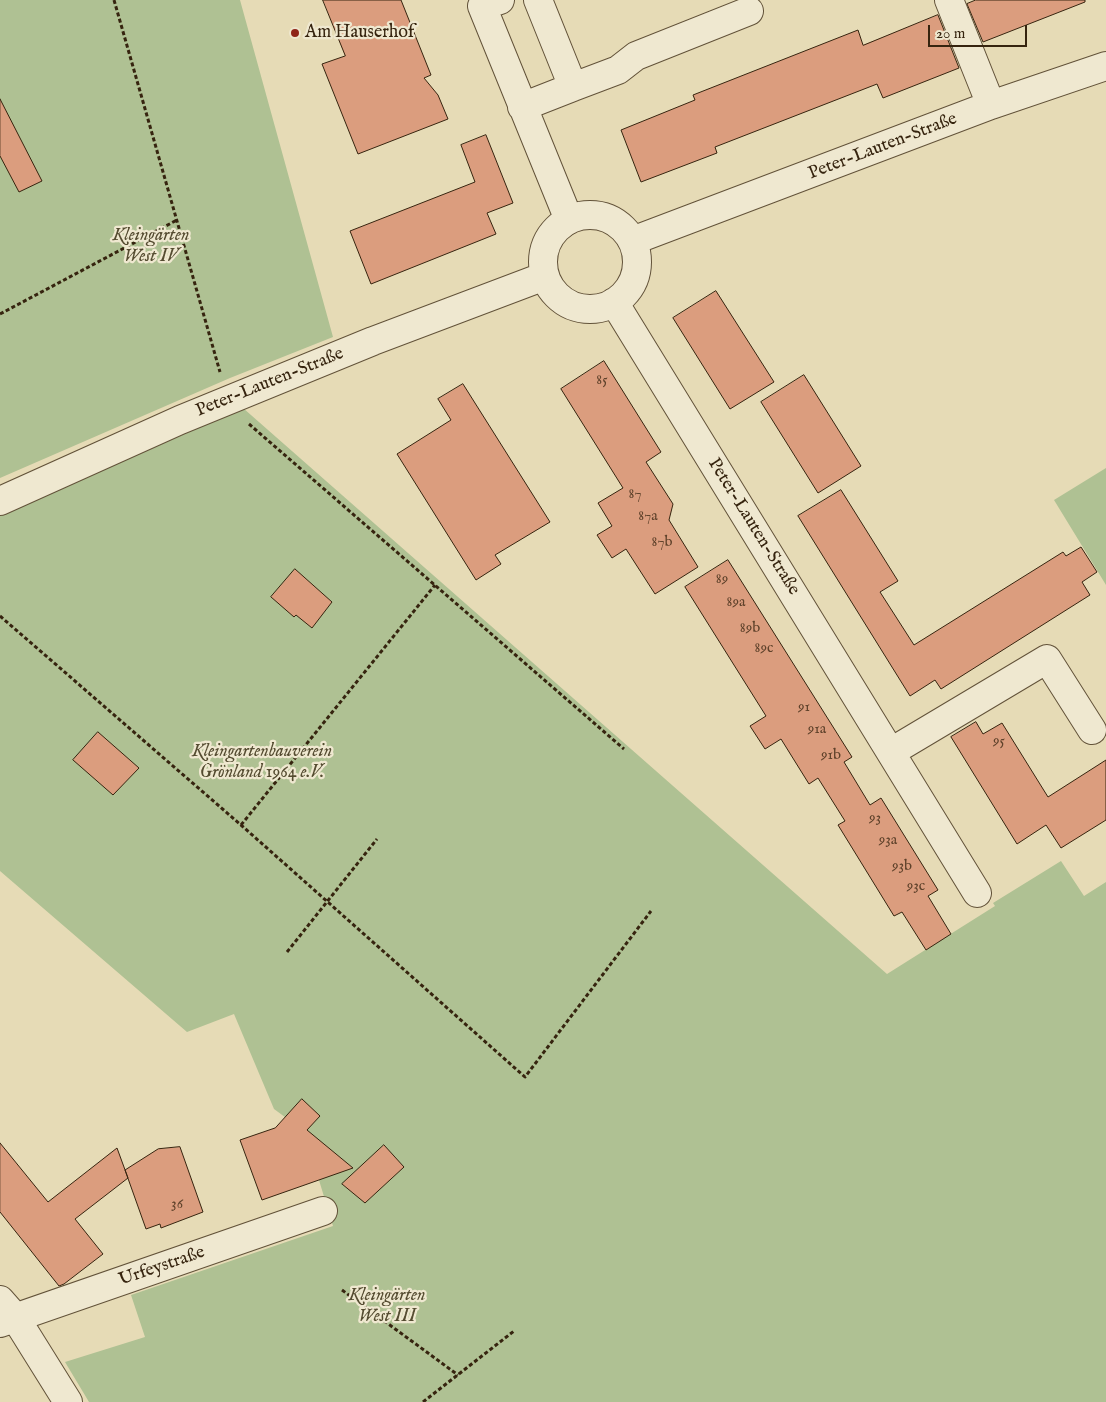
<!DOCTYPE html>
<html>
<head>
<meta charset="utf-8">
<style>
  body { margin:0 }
  #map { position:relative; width:1106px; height:1402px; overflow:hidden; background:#e6dbb6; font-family:"IM FELL English",serif }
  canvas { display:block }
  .scale { position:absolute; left:928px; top:25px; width:99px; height:22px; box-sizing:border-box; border:2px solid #36240f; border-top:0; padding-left:6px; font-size:15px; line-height:18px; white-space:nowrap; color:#36240f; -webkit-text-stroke:4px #efe8d0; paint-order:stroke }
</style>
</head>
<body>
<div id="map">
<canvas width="1106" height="1402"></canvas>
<div class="scale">20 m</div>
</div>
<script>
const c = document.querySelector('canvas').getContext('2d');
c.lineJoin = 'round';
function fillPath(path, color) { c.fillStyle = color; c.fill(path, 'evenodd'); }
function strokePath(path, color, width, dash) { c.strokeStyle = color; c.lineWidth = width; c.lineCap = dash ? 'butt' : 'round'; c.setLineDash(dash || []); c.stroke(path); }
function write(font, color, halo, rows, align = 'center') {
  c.font = font + ' "IM FELL English",serif'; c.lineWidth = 4.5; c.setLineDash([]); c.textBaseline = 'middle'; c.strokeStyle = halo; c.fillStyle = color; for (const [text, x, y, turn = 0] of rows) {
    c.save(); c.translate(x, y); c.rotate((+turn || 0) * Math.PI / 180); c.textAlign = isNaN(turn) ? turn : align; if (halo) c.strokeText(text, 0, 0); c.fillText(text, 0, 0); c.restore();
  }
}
const green = new Path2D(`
  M 0,0 L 240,0 L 333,337 L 230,378 L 0,478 Z
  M 243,408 L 887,974 L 995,906 L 993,903 L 1061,861 L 1084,896 L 1106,882 L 1106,1402 L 89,1402 L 65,1362 L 145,1337 L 131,1295 L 333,1226 L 304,1131 L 274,1109 L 234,1014 L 187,1032 L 0,871 L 0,516 Z
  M 1106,468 L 1106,585 L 1054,500 Z`);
const building = new Path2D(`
  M 323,0 L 401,0 L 431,75 L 424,78 L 438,95 L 448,119 L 358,154 L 322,64 L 345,56 Z
  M 976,0 L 1085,0 L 1085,2 L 983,42 L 967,4 Z
  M 938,15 L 959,68 L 883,98 L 877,84 L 715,147 L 717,153 L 641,182 L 621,130 L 695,100 L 693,95 L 858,30 L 863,45 Z
  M 0,99 L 42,181 L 19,192 L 0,156 Z
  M 486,135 L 513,203 L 487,213 L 496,234 L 371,284 L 350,231 L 475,182 L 461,145 Z
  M 716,291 L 774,382 L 730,409 L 673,318 Z
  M 604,361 L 661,452 L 646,462 L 673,504 L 669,520 L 698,567 L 655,594 L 626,549 L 612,558 L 597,535 L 612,526 L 598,503 L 623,488 L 561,389 Z
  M 804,375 L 861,466 L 818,493 L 761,402 Z
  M 463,384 L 550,522 L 495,555 L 501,564 L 476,580 L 397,454 L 451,420 L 438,399 Z
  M 841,490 L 898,581 L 880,592 L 914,645 L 1063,552 L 1066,556 L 1081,547 L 1097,572 L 1082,582 L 1090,595 L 941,689 L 935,680 L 910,696 L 798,516 Z
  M 728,560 L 852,757 L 844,762 L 870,805 L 881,798 L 938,890 L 928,896 L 951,934 L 926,950 L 902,912 L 894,916 L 838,825 L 845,821 L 818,778 L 809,784 L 781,739 L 765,749 L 750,726 L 766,716 L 685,587 Z
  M 295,569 L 332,602 L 312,628 L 296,615 L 294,617 L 271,597 Z
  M 976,722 L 983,734 L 1002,723 L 1048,797 L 1106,760 L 1106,820 L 1061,848 L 1046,825 L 1017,844 L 951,737 Z
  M 98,732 L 139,768 L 113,795 L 73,760 Z
  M 302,1099 L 320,1116 L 307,1130 L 353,1168 L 262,1200 L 240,1140 L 275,1128 Z
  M 0,1143 L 48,1202 L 117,1148 L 128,1178 L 75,1219 L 103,1254 L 64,1284 L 59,1286 L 0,1212 Z
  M 384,1145 L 404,1167 L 365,1203 L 342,1184 Z
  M 180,1147 L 203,1212 L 161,1228 L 160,1224 L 146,1229 L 125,1170 L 158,1149 Z`);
const path = new Path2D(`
  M 114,0 L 220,372
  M 0,314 L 177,220
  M 249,424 L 624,749
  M 0,616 L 241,825 L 525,1077 L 651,911
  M 241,825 L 435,585
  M 287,952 L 377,839
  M 342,1290 L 458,1375
  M 423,1402 L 514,1331`);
const minor = new Path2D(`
  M 500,0 L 482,6 L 569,220
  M 949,0 L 991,105
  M 573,87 L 618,70 L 636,56 L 749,11
  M 522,107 L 573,87 L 538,0
  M543 262a47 47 0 1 1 94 0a47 47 0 1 1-94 0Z
  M 632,241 L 991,105 L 1106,66
  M 614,302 L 977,893
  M 0,501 L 180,420 L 373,341 L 545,276
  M 891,752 L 1047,659 L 1092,730
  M 0,1300 L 15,1317 L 68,1402
  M 0,1323 L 323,1211`);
const markers = [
  [295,33,5,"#8f2418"]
];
const numberNames = [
  ["85",602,381],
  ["87",635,495],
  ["87a",648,517],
  ["87b",662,543],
  ["89",722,580],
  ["89a",736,603],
  ["89b",750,629],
  ["89c",764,649],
  ["91",804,708],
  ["91a",817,730],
  ["95",999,742],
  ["91b",831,756],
  ["93",875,819],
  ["93a",888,841],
  ["93b",902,867],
  ["93c",916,887],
  ["36",177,1205]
];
const poiNames = [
  ["Am Hauserhof",305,33]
];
const streetNames = [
  ["Peter-Lauten-Straße",883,147,-21],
  ["Peter-Lauten-Straße",270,383,-22],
  ["Peter-Lauten-Straße",753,527,58],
  ["Urfeystraße",162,1267,-19]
];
const parkNames = [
  ["Kleingärten",151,236],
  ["West IV",151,257],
  ["Kleingartenbauverein",262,752],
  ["Grönland 1964 e.V.",262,773],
  ["Kleingärten",387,1296],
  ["West III",387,1317]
];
fillPath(green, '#afc193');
fillPath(building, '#db9d7e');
strokePath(building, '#36240f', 1);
strokePath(minor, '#625239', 30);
strokePath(path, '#36240f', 3, [4, 2.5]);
strokePath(minor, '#efe8d0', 28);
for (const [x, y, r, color] of markers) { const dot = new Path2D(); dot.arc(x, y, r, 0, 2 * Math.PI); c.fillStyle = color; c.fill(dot); strokePath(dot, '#efe8d0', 2); }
write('15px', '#5f422b', null, numberNames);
write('18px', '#36240f', '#efe8d0', poiNames, 'left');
write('18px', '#36240f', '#efe8d0', streetNames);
write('italic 18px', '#544b30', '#efe8d0', parkNames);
</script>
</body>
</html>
